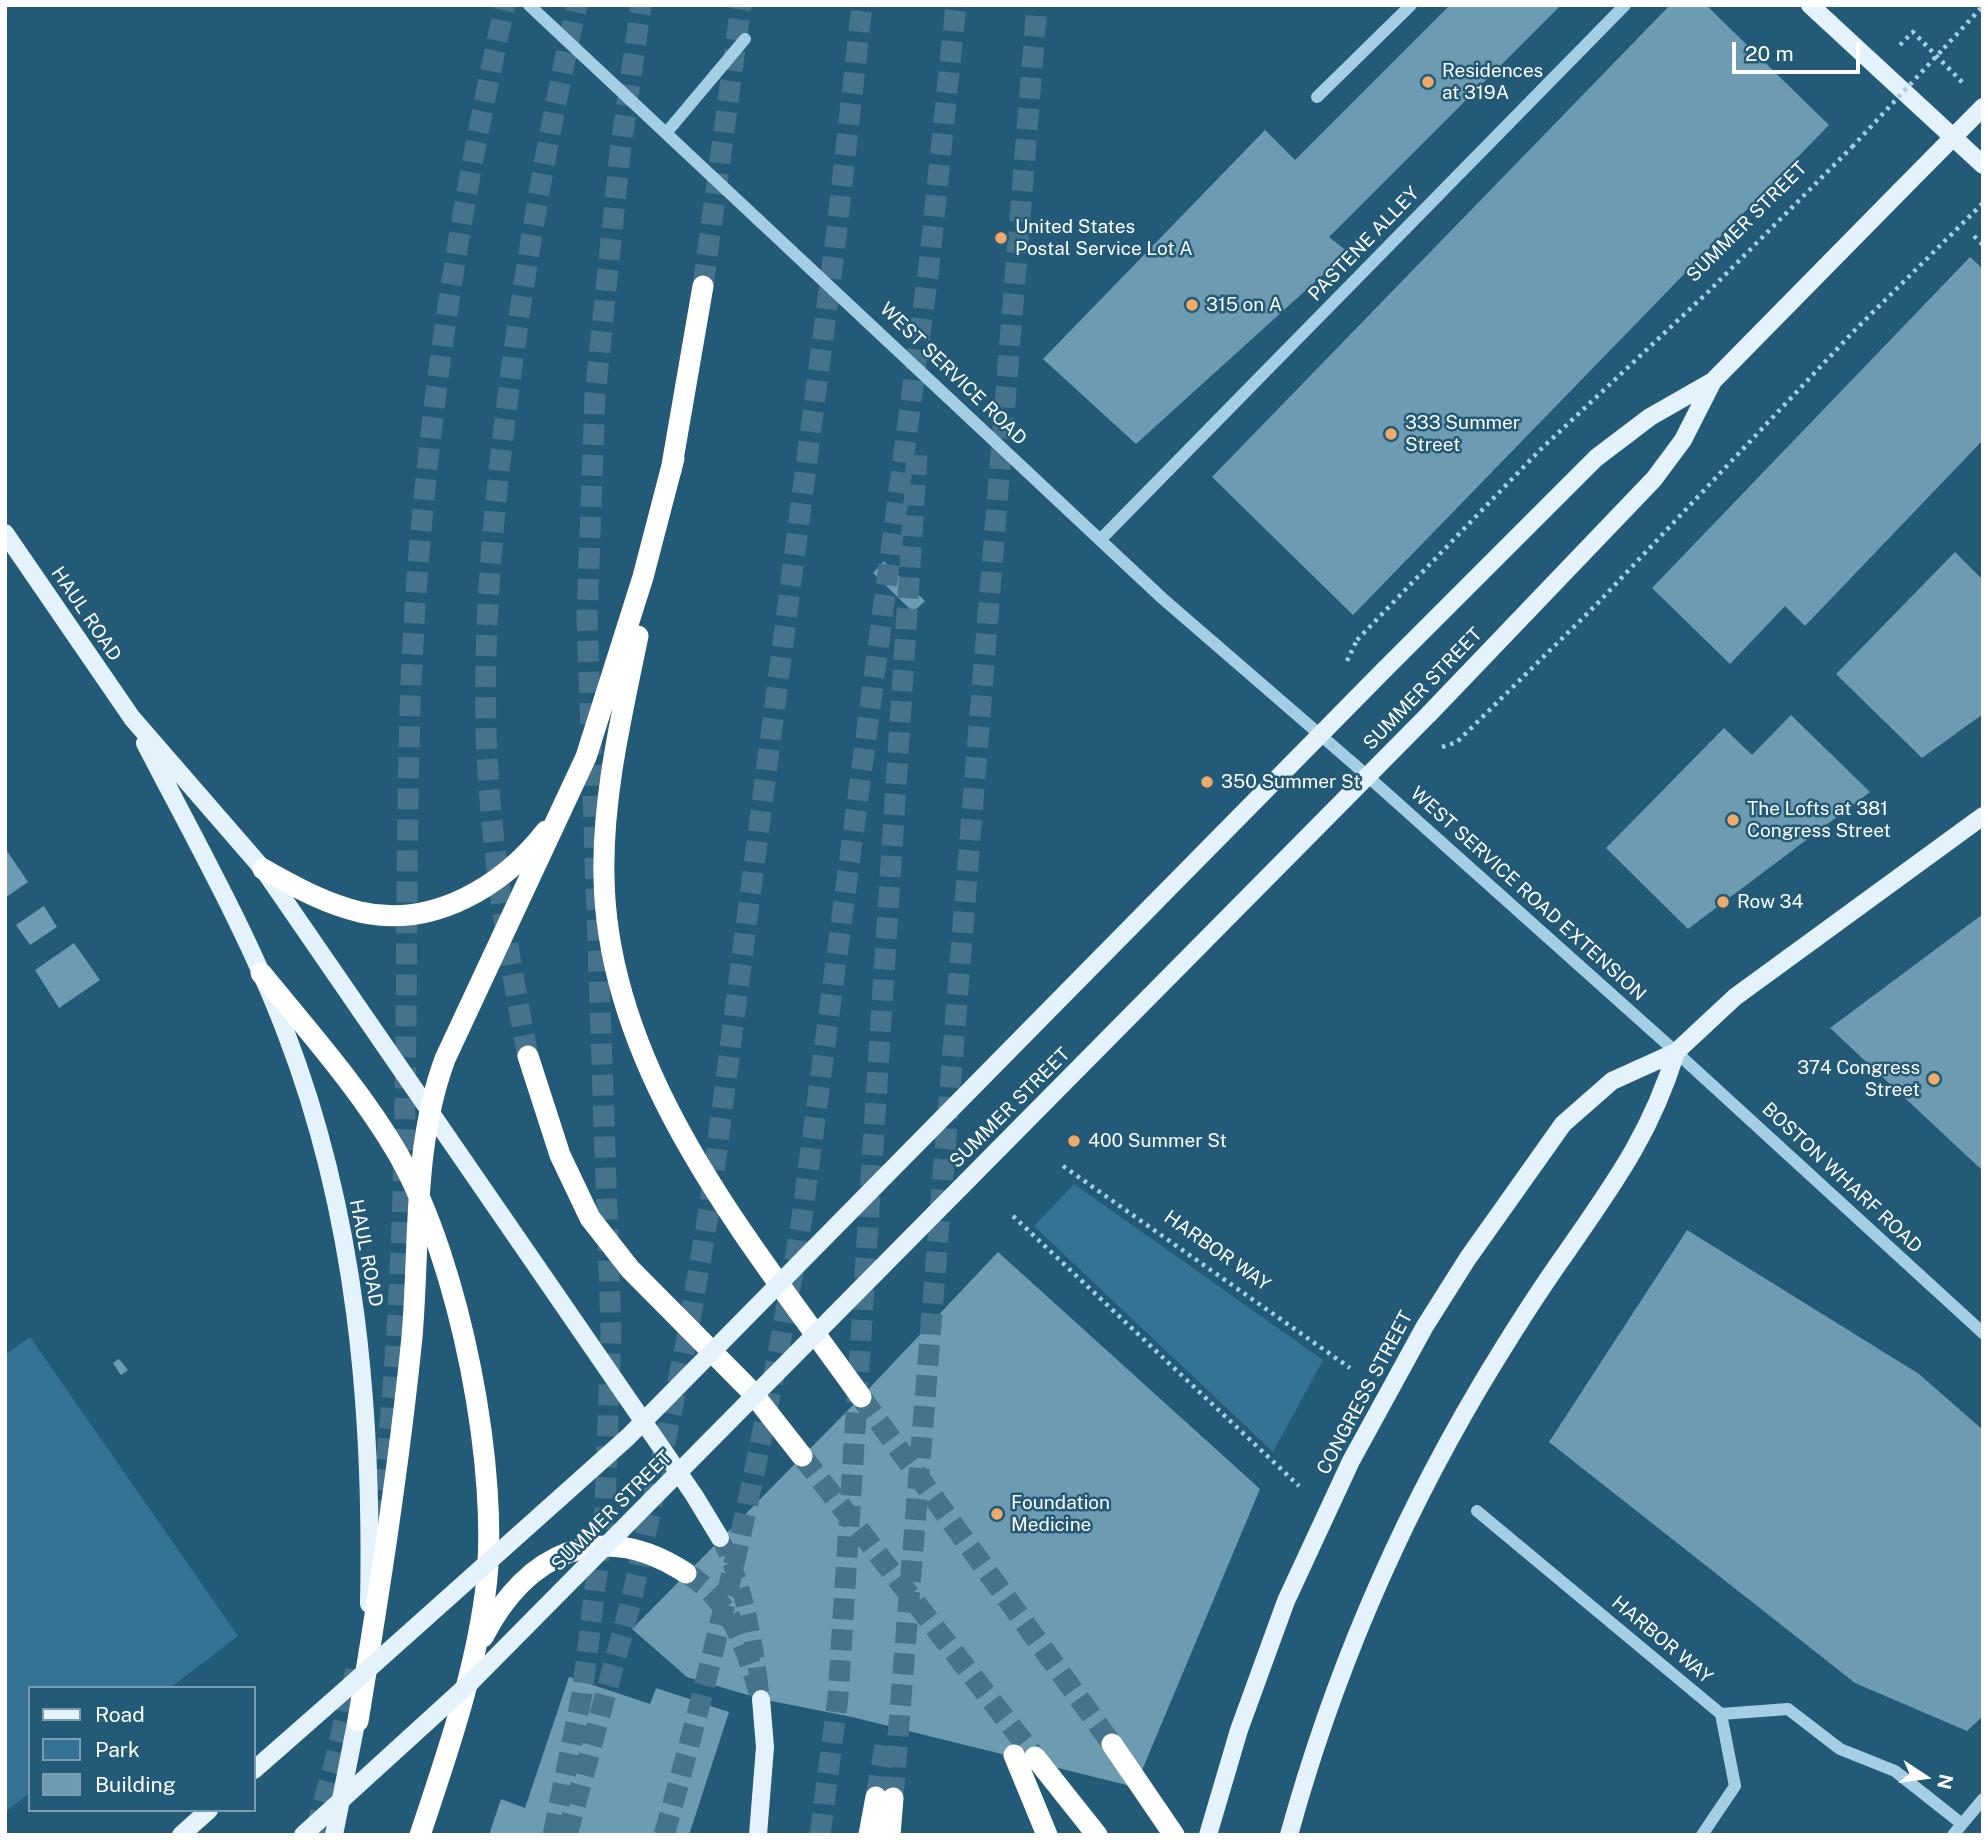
<!DOCTYPE html>
<html>
<head>
<meta charset="utf-8">
<style>
  body { margin:0 }
  #map { position:relative; width:1988px; height:1840px; overflow:hidden; background:#235a77; font-family:"Public Sans",sans-serif }
  canvas { display:block }
  .frame { position:absolute; inset:0; border:7px solid #fff; pointer-events:none }
  .legend { position:absolute; left:28px; top:1686px; width:228px; height:126px; box-sizing:border-box; background:#235a77; border:2px solid #7b9cad; margin:0; padding:9px 12px; list-style:none; font-size:21px; color:#fff }
  .legend li { display:flex; align-items:center; gap:14px; height:35px }
  .legend b { width:35px; border:2px solid #7b9cad }
  .north { position:absolute; left:1890px; top:1742px; width:70px; height:70px; -webkit-text-stroke:5px #235a77; paint-order:stroke; rotate:103deg; font-size:19px; font-weight:700; line-height:28px; text-align:center; color:#fff }
  .north::after { content:''; display:block; margin:auto; width:24px; height:32px; background:#fff; clip-path:polygon(50% 0,100% 100%,50% 72%,0 100%) }
  .scale { position:absolute; left:1732px; top:42px; width:128px; height:32px; box-sizing:border-box; border:4px solid #fff; border-top:0; padding-left:9px; font-size:21px; line-height:24px; white-space:nowrap; color:#fff; -webkit-text-stroke:5px #235a77; paint-order:stroke }
</style>
</head>
<body>
<div id="map">
<canvas width="1988" height="1840"></canvas>
<div class="frame"></div>
<ul class="legend">
<li><b style="height:9px;background:#e4f2fc"></b>Road</li>
<li><b style="height:19px;background:#347393"></b>Park</li>
<li><b style="height:19px;background:#6d9bb2"></b>Building</li>
</ul>
<div class="north">N</div>
<div class="scale">20 m</div>
</div>
<script>
const c = document.querySelector('canvas').getContext('2d');
c.lineJoin = 'round';
function fillPath(path, color) { c.fillStyle = color; c.fill(path, 'evenodd'); }
function strokePath(path, color, width, dash) { c.strokeStyle = color; c.lineWidth = width; c.lineCap = dash ? 'butt' : 'round'; c.setLineDash(dash || []); c.stroke(path); }
function write(font, color, halo, rows, align = 'center') {
  c.font = font + ' "Public Sans",sans-serif'; c.lineWidth = 5; c.setLineDash([]); c.textBaseline = 'middle'; c.strokeStyle = halo; c.fillStyle = color; for (const [text, x, y, turn = 0] of rows) {
    c.save(); c.translate(x, y); c.rotate((+turn || 0) * Math.PI / 180); c.textAlign = isNaN(turn) ? turn : align; if (halo) c.strokeText(text, 0, 0); c.fillText(text, 0, 0); c.restore();
  }
}
const green = new Path2D(`
  M 1074,1184 L 1323,1360 L 1273,1452 L 1034,1226 Z
  M 30,1337 L 238,1636 L 170,1688 L 30,1688 L 30,1793 L 5,1812 L 5,1355 Z`);
const building = new Path2D(`
  M 1450,5 L 1561,5 L 1329,237 L 1348,252 L 1136,444 L 1043,359 L 1265,130 L 1295,160 Z
  M 1670,5 L 1706,5 L 1829,125 L 1353,615 L 1212,477 Z
  M 1970,257 L 1983,269 L 1983,440 L 1805,626 L 1785,606 L 1730,664 L 1652,588 Z
  M 1955,552 L 1983,580 L 1983,714 L 1922,758 L 1836,674 Z
  M 884,561 L 925,601 L 913,612 L 873,573 Z
  M 1791,715 L 1870,792 L 1688,929 L 1606,848 L 1724,728 L 1752,755 Z
  M 5,848 L 28,882 L 5,898 Z
  M 44,906 L 57,927 L 30,945 L 16,925 Z
  M 1983,914 L 1983,1171 L 1830,1028 Z
  M 74,943 L 100,980 L 59,1008 L 35,970 Z
  M 1687,1230 L 1919,1374 L 1983,1430 L 1983,1716 L 1967,1731 L 1855,1683 L 1549,1442 Z
  M 998,1252 L 1260,1489 L 1135,1787 L 852,1717 L 761,1699 L 687,1677 L 632,1629 L 861,1397 Z
  M 119,1359 L 128,1370 L 121,1375 L 113,1363 Z
  M 569,1677 L 650,1704 L 656,1688 L 729,1712 L 689,1835 L 489,1835 L 501,1799 L 525,1808 Z`);
const majorTunnel = new Path2D(`
  M 720,1538 C 746,1588 754,1643 761,1699`);
const highwayTunnel = new Path2D(`
  M 703,286 L 741,5
  M 528,1056 C 507,950 490,843 486,734 C 483,613 495,492 511,373 C 528,249 549,127 577,5
  M 861,1397 L 1112,1744
  M 802,1456 L 1035,1757
  M 375,1552 C 415,1272 402,990 410,709 C 418,472 453,236 505,5
  M 686,1573 C 733,1601 746,1649 761,1699
  M 876,1797 L 885,1746
  M 893,1798 L 1037,5
  M 315,1832 L 336,1757 L 356,1670
  M 553,1835 L 582,1694 L 605,1508 L 611,1331 L 587,617 L 595,396 L 620,153 L 641,5
  M 567,1835 L 632,1598 L 687,1338 L 709,1210 L 836,237 L 862,5
  M 664,1835 C 722,1633 767,1430 801,1224 L 929,266 L 956,5
  M 820,1835 L 838,1697 L 917,455`);
const path = new Path2D(`
  M 1900,45 L 1913,32 L 1964,84
  M 1944,48 L 1983,6
  M 1974,236 L 1983,245
  M 1357,640 L 1539,451 L 1708,292 L 1852,147
  M 1442,747 L 1457,742 L 1595,606 L 1855,330 L 1983,203
  M 1063,1166 L 1350,1368
  M 1013,1216 L 1299,1486`);
const minor = new Path2D(`
  M 529,5 L 1162,598 L 1355,765 L 1676,1052 L 1983,1333
  M 1317,97 L 1411,5
  M 667,132 L 745,39
  M 1100,540 L 1625,5
  M 1477,1511 L 1721,1714 L 1735,1786 L 1702,1835
  M 1721,1714 L 1788,1709 L 1840,1749 L 1895,1771 L 1962,1824
  M 1953,1835 L 1983,1799`);
const major = new Path2D(`
  M 1810,5 L 1983,165
  M 5,533 L 132,718 L 263,869 L 694,1495 L 720,1538
  M 1385,669 L 1596,458 L 1650,417 L 1713,381 L 1900,191
  M 1429,714 L 1654,479 L 1683,440 L 1713,381
  M 145,743 C 194,838 248,933 286,1033 C 356,1215 373,1410 369,1604
  M 254,1770 L 345,1690
  M 181,1835 L 209,1810
  M 334,1835 L 359,1708
  M 758,1835 L 765,1747 L 761,1699
  M 1208,1835 L 1239,1730 L 1286,1601 L 1351,1461 L 1425,1326 L 1468,1258 L 1563,1124 L 1612,1081 L 1676,1052 L 1735,997 L 1983,816
  M 1289,1835 C 1332,1679 1397,1527 1479,1388 C 1507,1341 1536,1295 1568,1250 C 1615,1182 1651,1133 1676,1052`);
const highway = new Path2D(`
  M 671,471 L 703,286
  M 638,636 C 622,714 602,797 604,877 C 607,1074 752,1244 861,1397
  M 263,869 C 294,886 325,904 360,912 C 433,929 503,886 546,831
  M 261,973 C 309,1032 360,1089 398,1154 C 459,1260 502,1474 485,1595 C 474,1677 446,1757 420,1835
  M 528,1056 L 560,1155 L 590,1218 L 630,1269 L 751,1391 L 802,1456
  M 483,1637 C 526,1553 601,1517 686,1573
  M 358,1721 C 379,1593 399,1466 412,1337 C 420,1244 412,1148 445,1059 L 586,757 L 643,577 L 674,458
  M 1112,1744 L 1174,1835
  M 1014,1755 L 1047,1835
  M 1035,1757 L 1097,1835
  M 869,1835 L 876,1797
  M 890,1835 L 893,1798`);
const pathBridge = new Path2D(`
  M 1852,147 L 1944,48
  M 1347,661 L 1357,640`);
const majorBridge = new Path2D(`
  M 1900,191 L 1983,107
  M 345,1690 L 628,1437 L 1385,669
  M 303,1835 L 473,1680 L 1429,714`);
const markers = [
  [1428,82,7,"#eeaa68"],
  [1001,238,7,"#eeaa68"],
  [1192,305,7,"#eeaa68"],
  [1391,434,7,"#eeaa68"],
  [1207,782,7,"#eeaa68"],
  [1733,820,7,"#eeaa68"],
  [1723,902,7,"#eeaa68"],
  [1934,1079,7,"#eeaa68"],
  [1074,1141,7,"#eeaa68"],
  [997,1514,7,"#eeaa68"]
];
const poiNames = [
  ["Residences",1442,71],
  ["at 319A",1442,93],
  ["United States",1015,227],
  ["Postal Service Lot A",1015,249],
  ["315 on A",1206,305],
  ["333 Summer",1405,423],
  ["Street",1405,445],
  ["350 Summer St",1221,782],
  ["The Lofts at 381",1747,809],
  ["Congress Street",1747,831],
  ["Row 34",1737,902],
  ["374 Congress",1920,1068,"right"],
  ["Street",1920,1090,"right"],
  ["400 Summer St",1088,1141],
  ["Foundation",1011,1503],
  ["Medicine",1011,1525]
];
const streetNames = [
  ["SUMMER STREET",1747,222,-45],
  ["PASTENE ALLEY",1364,244,-46],
  ["WEST SERVICE ROAD",953,374,44],
  ["HAUL ROAD",86,614,56],
  ["SUMMER STREET",1423,689,-46],
  ["WEST SERVICE ROAD EXTENSION",1528,894,42],
  ["SUMMER STREET",1010,1108,-45],
  ["BOSTON WHARF ROAD",1842,1178,43],
  ["HARBOR WAY",1217,1251,35],
  ["HAUL ROAD",366,1253,79],
  ["CONGRESS STREET",1365,1393,-62],
  ["SUMMER STREET",612,1511,-45],
  ["HARBOR WAY",1662,1640,40]
];
fillPath(green, '#347393');
fillPath(building, '#6d9bb2');
strokePath(majorTunnel, '#44738b', 18, [18, 9]);
strokePath(highwayTunnel, '#44738b', 21, [21, 10]);
strokePath(path, '#a4cee3', 4.5, [3.5, 5]);
strokePath(minor, '#a4cee3', 12);
strokePath(major, '#e4f2fc', 18);
strokePath(highway, '#fff', 21);
strokePath(pathBridge, '#a4cee3', 4.5, [3.5, 5]);
strokePath(majorBridge, '#e4f2fc', 18);
for (const [x, y, r, color] of markers) { const dot = new Path2D(); dot.arc(x, y, r, 0, 2 * Math.PI); c.fillStyle = color; c.fill(dot); strokePath(dot, '#235a77', 2.5); }
write('19px', '#fff', '#235a77', poiNames, 'left');
write('19px', '#fff', '#235a77', streetNames);
</script>
</body>
</html>
